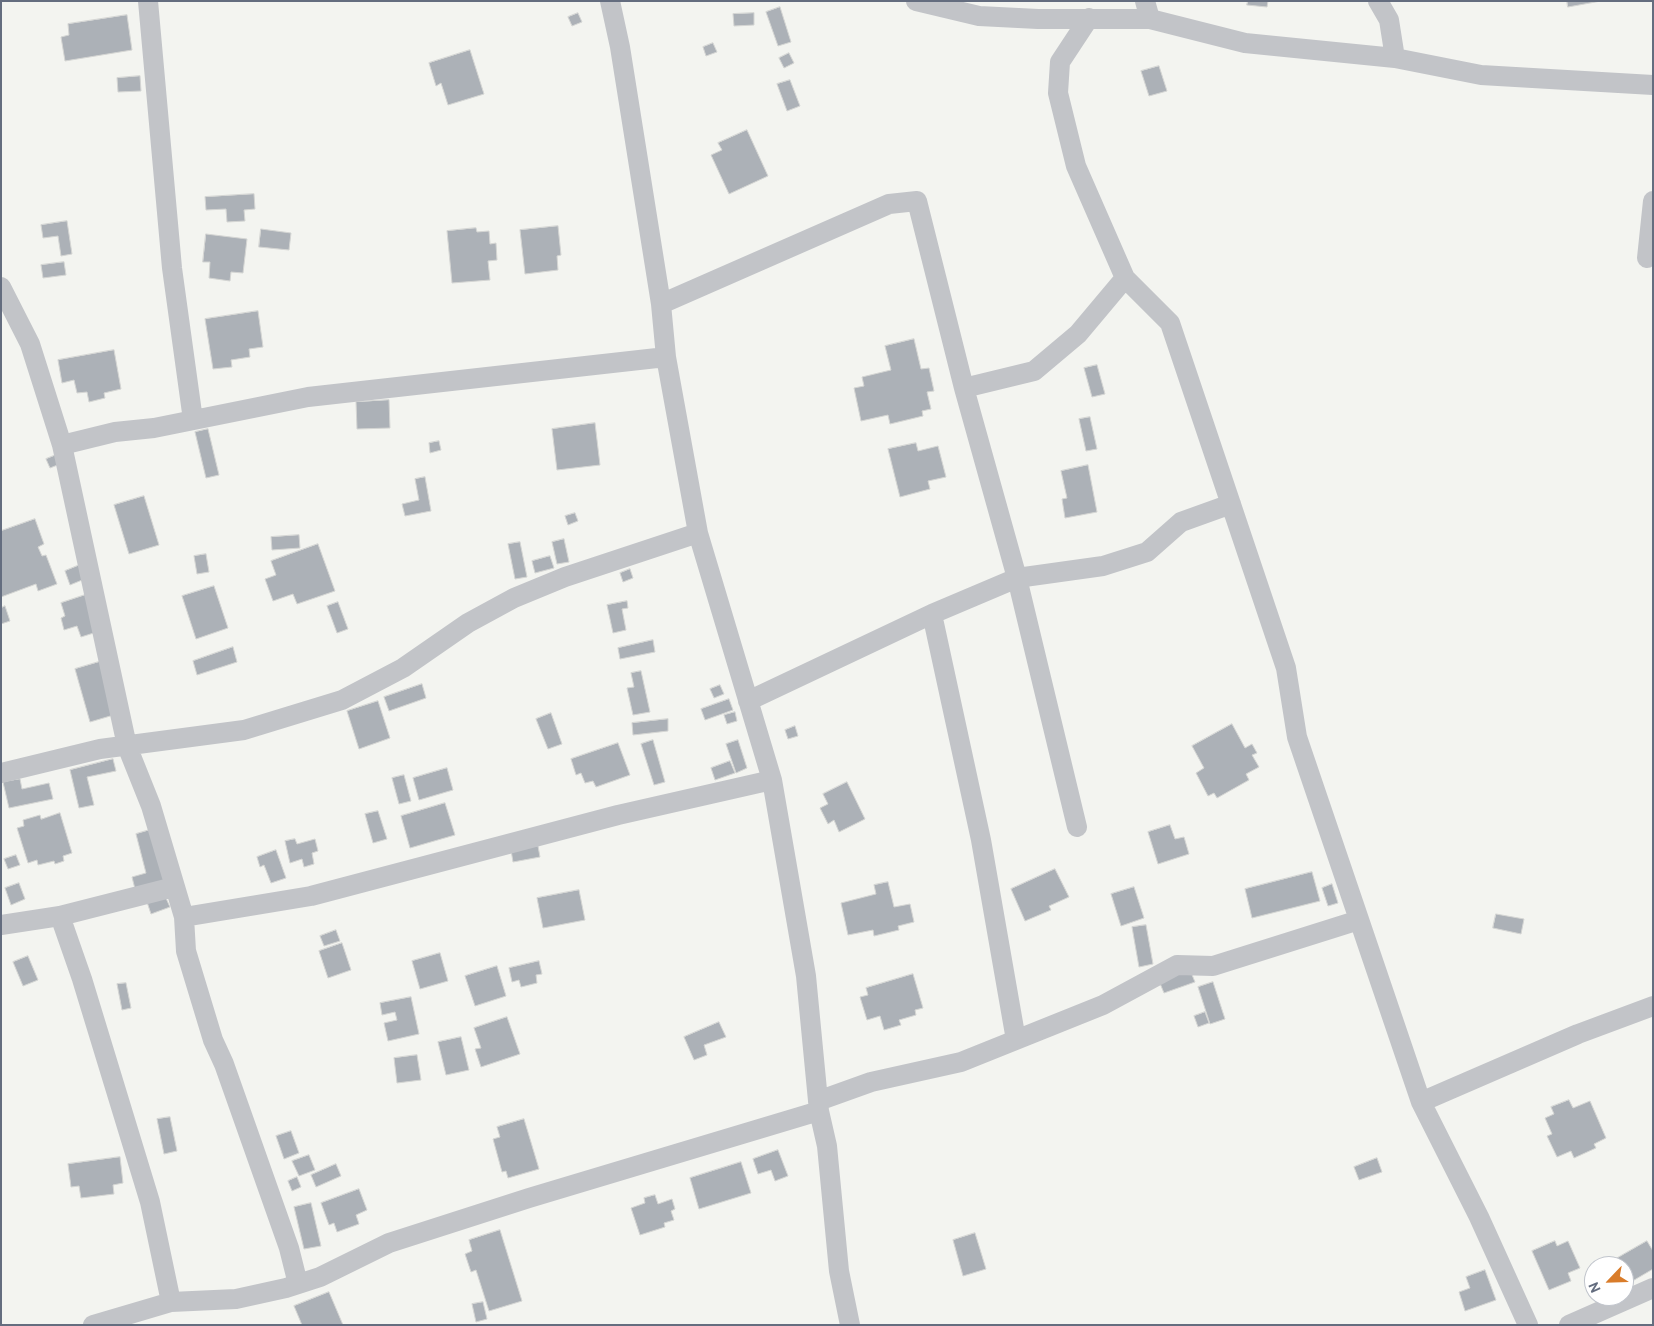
<!DOCTYPE html>
<html>
<head>
<meta charset="utf-8">
<style>
  body { margin:0 }
  #map { position:relative; width:1654px; height:1326px; overflow:hidden; background:#f3f4f0; font-family:Overpass,sans-serif }
  canvas { display:block }
  .frame { position:absolute; inset:0; border:2px solid #646d7f; pointer-events:none }
  .north { position:absolute; left:1584px; top:1256px; width:50px; height:50px; box-sizing:border-box; background:#fff; border:1px solid #c1c5cc; border-radius:50%; rotate:246deg; font-size:14px; font-weight:700; line-height:20px; text-align:center; color:#646d7f }
  .north::after { content:''; display:block; margin:auto; width:18px; height:22px; background:#d97c2a; clip-path:polygon(50% 0,100% 100%,50% 72%,0 100%) }
</style>
</head>
<body>
<div id="map">
<canvas width="1654" height="1326"></canvas>
<div class="frame"></div>
<div class="north">N</div>
</div>
<script>
const c = document.querySelector('canvas').getContext('2d');
c.lineJoin = 'round';
function fillPath(path, color) { c.fillStyle = color; c.fill(path, 'evenodd'); }
function strokePath(path, color, width, dash) { c.strokeStyle = color; c.lineWidth = width; c.lineCap = dash ? 'butt' : 'round'; c.setLineDash(dash || []); c.stroke(path); }
const building = new Path2D(`
  M 1248,1 L 1268,1 L 1267,7 L 1247,5 Z
  M 1567,1 L 1601,1 L 1568,7 Z
  M 780,7 L 791,42 L 778,46 L 766,12 Z
  M 578,13 L 582,22 L 572,26 L 568,17 Z
  M 754,13 L 754,25 L 734,26 L 733,14 Z
  M 127,15 L 132,50 L 65,61 L 61,37 L 69,35 L 68,24 Z
  M 713,43 L 717,52 L 706,56 L 703,47 Z
  M 470,50 L 484,94 L 448,105 L 441,83 L 436,86 L 429,63 Z
  M 789,53 L 794,63 L 784,68 L 779,58 Z
  M 1159,66 L 1167,91 L 1149,96 L 1141,71 Z
  M 140,76 L 141,91 L 118,92 L 117,78 Z
  M 790,80 L 800,106 L 787,111 L 777,84 Z
  M 747,130 L 768,176 L 729,194 L 711,155 L 722,150 L 718,143 Z
  M 254,194 L 255,209 L 244,210 L 245,221 L 227,222 L 226,209 L 206,210 L 205,197 Z
  M 67,221 L 72,254 L 61,256 L 58,236 L 43,238 L 41,225 Z
  M 558,226 L 561,255 L 557,256 L 558,270 L 525,274 L 520,230 Z
  M 476,228 L 477,232 L 489,231 L 490,244 L 496,243 L 497,260 L 488,261 L 490,280 L 452,283 L 447,231 Z
  M 261,229 L 291,233 L 289,250 L 259,247 Z
  M 206,234 L 247,239 L 243,273 L 231,272 L 230,281 L 209,278 L 210,262 L 203,262 Z
  M 64,262 L 66,275 L 43,278 L 41,265 Z
  M 258,311 L 263,347 L 249,349 L 250,357 L 231,360 L 232,367 L 213,369 L 205,319 Z
  M 914,339 L 921,369 L 929,368 L 934,391 L 927,392 L 931,409 L 922,411 L 923,416 L 890,424 L 888,415 L 861,421 L 854,388 L 864,386 L 862,377 L 891,370 L 885,346 Z
  M 114,350 L 121,389 L 104,393 L 105,398 L 89,402 L 87,392 L 77,393 L 74,380 L 62,383 L 58,360 Z
  M 1097,365 L 1105,394 L 1092,397 L 1084,368 Z
  M 389,400 L 390,428 L 357,429 L 356,402 Z
  M 1090,417 L 1097,449 L 1086,451 L 1079,419 Z
  M 595,423 L 600,465 L 557,470 L 552,429 Z
  M 208,429 L 219,475 L 206,478 L 195,432 Z
  M 439,441 L 441,450 L 430,453 L 429,443 Z
  M 916,443 L 918,451 L 938,446 L 946,477 L 928,481 L 930,489 L 900,497 L 888,449 Z
  M 56,455 L 60,464 L 50,468 L 46,459 Z
  M 1088,465 L 1097,512 L 1065,518 L 1062,499 L 1067,498 L 1061,471 Z
  M 425,477 L 431,511 L 405,516 L 402,504 L 419,500 L 415,479 Z
  M 144,496 L 159,545 L 129,554 L 114,505 Z
  M 575,513 L 578,521 L 568,525 L 565,516 Z
  M 35,519 L 44,544 L 38,547 L 42,556 L 46,555 L 57,584 L 38,591 L 36,584 L 1,597 L 1,531 Z
  M 299,535 L 300,548 L 272,550 L 271,537 Z
  M 564,539 L 569,562 L 557,564 L 552,542 Z
  M 520,542 L 527,577 L 515,579 L 508,544 Z
  M 318,544 L 335,591 L 297,604 L 293,594 L 273,601 L 265,579 L 276,575 L 271,561 Z
  M 206,554 L 209,572 L 197,574 L 194,556 Z
  M 550,556 L 554,568 L 535,573 L 532,561 Z
  M 82,564 L 87,578 L 70,585 L 65,571 Z
  M 630,569 L 633,578 L 623,582 L 620,573 Z
  M 214,586 L 228,628 L 196,639 L 182,596 Z
  M 88,594 L 100,631 L 81,637 L 77,626 L 64,630 L 61,618 L 65,616 L 61,603 Z
  M 627,601 L 628,608 L 622,609 L 626,630 L 613,633 L 607,605 Z
  M 338,602 L 348,629 L 337,633 L 327,606 Z
  M 5,606 L 10,621 L 1,624 L 1,608 Z
  M 653,640 L 655,652 L 620,659 L 618,648 Z
  M 233,647 L 237,662 L 197,675 L 193,661 Z
  M 102,661 L 117,714 L 90,722 L 75,669 Z
  M 641,671 L 650,712 L 633,715 L 627,688 L 634,687 L 631,673 Z
  M 422,684 L 426,698 L 389,711 L 384,697 Z
  M 720,685 L 724,694 L 714,698 L 710,689 Z
  M 729,699 L 733,710 L 705,720 L 701,709 Z
  M 378,701 L 390,738 L 359,749 L 347,711 Z
  M 735,712 L 737,721 L 727,724 L 724,715 Z
  M 551,713 L 562,744 L 548,749 L 536,719 Z
  M 668,719 L 668,731 L 633,735 L 632,723 Z
  M 1232,724 L 1245,748 L 1252,744 L 1257,753 L 1252,755 L 1259,767 L 1246,774 L 1249,780 L 1217,798 L 1214,793 L 1208,796 L 1196,773 L 1204,768 L 1192,746 Z
  M 795,726 L 798,736 L 788,739 L 785,730 Z
  M 653,740 L 665,782 L 654,785 L 641,744 Z
  M 738,740 L 747,768 L 736,773 L 726,744 Z
  M 618,743 L 630,775 L 596,787 L 593,781 L 585,783 L 581,773 L 576,775 L 571,759 Z
  M 113,759 L 116,771 L 87,777 L 94,805 L 79,808 L 70,770 Z
  M 730,761 L 735,773 L 715,780 L 711,768 Z
  M 447,768 L 453,790 L 419,800 L 413,778 Z
  M 404,775 L 411,801 L 399,804 L 392,778 Z
  M 20,779 L 22,789 L 49,783 L 53,799 L 9,808 L 3,782 Z
  M 847,782 L 865,819 L 839,832 L 834,820 L 828,824 L 820,808 L 828,804 L 823,794 Z
  M 445,803 L 455,835 L 410,848 L 401,816 Z
  M 378,811 L 387,839 L 373,843 L 365,814 Z
  M 60,813 L 72,853 L 63,856 L 64,861 L 55,864 L 54,861 L 38,865 L 37,860 L 28,863 L 17,828 L 24,826 L 23,820 L 40,815 L 41,819 Z
  M 1170,825 L 1175,839 L 1184,837 L 1189,854 L 1158,864 L 1148,832 Z
  M 153,829 L 167,880 L 135,889 L 132,877 L 146,873 L 136,834 Z
  M 295,839 L 297,844 L 315,839 L 318,851 L 312,853 L 314,864 L 304,867 L 302,859 L 290,863 L 285,841 Z
  M 538,846 L 540,857 L 513,862 L 511,850 Z
  M 276,850 L 286,878 L 271,883 L 264,865 L 260,867 L 257,857 Z
  M 16,855 L 20,865 L 8,869 L 4,859 Z
  M 1055,869 L 1069,897 L 1049,906 L 1051,910 L 1025,921 L 1011,889 Z
  M 1312,872 L 1320,901 L 1252,918 L 1245,889 Z
  M 888,882 L 894,907 L 910,904 L 914,922 L 898,926 L 899,930 L 874,936 L 873,930 L 848,935 L 841,903 L 876,894 L 874,885 Z
  M 19,883 L 25,899 L 11,905 L 5,888 Z
  M 1332,884 L 1338,903 L 1328,906 L 1322,888 Z
  M 1134,887 L 1144,918 L 1121,926 L 1111,894 Z
  M 579,890 L 585,920 L 543,928 L 537,898 Z
  M 165,896 L 170,907 L 151,914 L 147,902 Z
  M 1496,914 L 1524,919 L 1521,934 L 1493,928 Z
  M 1146,925 L 1153,964 L 1139,967 L 1132,927 Z
  M 336,930 L 340,941 L 324,946 L 320,936 Z
  M 342,943 L 351,970 L 328,978 L 319,951 Z
  M 440,953 L 448,981 L 420,989 L 412,961 Z
  M 28,956 L 38,980 L 23,986 L 13,962 Z
  M 539,961 L 542,974 L 536,975 L 537,983 L 521,987 L 519,980 L 512,982 L 509,968 Z
  M 497,966 L 506,996 L 475,1006 L 465,976 Z
  M 1190,970 L 1195,982 L 1164,993 L 1159,981 Z
  M 913,974 L 923,1008 L 915,1010 L 916,1015 L 899,1020 L 901,1025 L 884,1030 L 880,1016 L 867,1020 L 860,997 L 868,995 L 866,988 Z
  M 1213,982 L 1225,1019 L 1210,1024 L 1198,987 Z
  M 126,983 L 131,1008 L 122,1010 L 117,984 Z
  M 411,997 L 419,1034 L 388,1041 L 384,1023 L 397,1020 L 395,1012 L 382,1015 L 380,1003 Z
  M 1205,1012 L 1209,1023 L 1198,1027 L 1194,1016 Z
  M 507,1017 L 520,1054 L 481,1067 L 475,1049 L 481,1048 L 474,1028 Z
  M 719,1022 L 726,1037 L 704,1045 L 707,1055 L 694,1060 L 684,1037 Z
  M 461,1037 L 469,1070 L 446,1075 L 438,1042 Z
  M 417,1055 L 421,1080 L 397,1083 L 394,1058 Z
  M 1569,1100 L 1573,1108 L 1590,1101 L 1606,1138 L 1594,1144 L 1596,1148 L 1574,1158 L 1571,1151 L 1557,1157 L 1547,1136 L 1552,1134 L 1545,1118 L 1554,1114 L 1551,1107 Z
  M 170,1117 L 177,1151 L 164,1154 L 157,1119 Z
  M 524,1119 L 539,1169 L 508,1178 L 506,1171 L 502,1172 L 493,1139 L 500,1137 L 497,1127 Z
  M 291,1131 L 299,1153 L 284,1159 L 276,1136 Z
  M 778,1150 L 788,1176 L 775,1181 L 771,1170 L 758,1174 L 753,1159 Z
  M 309,1155 L 315,1170 L 299,1176 L 292,1161 Z
  M 120,1157 L 123,1183 L 113,1185 L 114,1194 L 81,1198 L 79,1186 L 71,1187 L 68,1164 Z
  M 1377,1158 L 1382,1172 L 1359,1180 L 1354,1167 Z
  M 741,1162 L 751,1193 L 699,1209 L 690,1178 Z
  M 336,1164 L 341,1176 L 316,1187 L 311,1175 Z
  M 297,1177 L 301,1187 L 292,1191 L 288,1181 Z
  M 359,1189 L 367,1210 L 356,1215 L 359,1224 L 337,1232 L 334,1223 L 329,1225 L 321,1203 Z
  M 655,1195 L 658,1204 L 672,1199 L 675,1209 L 671,1211 L 674,1220 L 664,1223 L 665,1227 L 640,1235 L 631,1208 L 645,1203 L 644,1198 Z
  M 311,1203 L 321,1246 L 304,1249 L 294,1207 Z
  M 500,1230 L 522,1301 L 489,1311 L 476,1270 L 471,1272 L 465,1254 L 472,1251 L 469,1240 Z
  M 975,1233 L 986,1269 L 963,1276 L 953,1240 Z
  M 1555,1241 L 1557,1246 L 1568,1241 L 1580,1268 L 1568,1273 L 1571,1281 L 1549,1290 L 1532,1251 Z
  M 1647,1241 L 1653,1251 L 1653,1269 L 1624,1286 L 1624,1266 L 1605,1265 Z
  M 1485,1270 L 1496,1300 L 1465,1311 L 1459,1292 L 1470,1288 L 1466,1277 Z
  M 329,1292 L 343,1325 L 302,1325 L 294,1306 Z
  M 483,1302 L 487,1319 L 476,1322 L 472,1304 Z`);
const street = new Path2D(`
  M 148,1 L 172,268 L 193,420
  M 610,1 L 620,47 L 661,304 L 666,357 L 698,533 L 772,780 L 806,976 L 819,1111 L 827,1146 L 839,1271 L 850,1325
  M 916,1 L 979,16 L 1038,19 L 1150,19 L 1245,43 L 1395,58 L 1481,75 L 1653,85
  M 1145,1 L 1150,19
  M 1378,1 L 1389,20 L 1395,58
  M 1089,18 L 1060,62 L 1058,93 L 1076,166 L 1125,278 L 1170,323 L 1286,668 L 1297,737 L 1421,1102 L 1479,1217 L 1528,1325
  M 1647,258 L 1653,201
  M 1,287 L 30,344 L 62,445 L 127,746 L 151,806 L 184,917 L 186,951 L 213,1040 L 224,1064 L 289,1248 L 298,1284
  M 661,304 L 889,204 L 917,201 L 964,388 L 1017,578 L 1077,827
  M 964,388 L 1034,371 L 1078,334 L 1125,278
  M 62,445 L 115,432 L 154,428 L 308,397 L 666,357
  M 932,614 L 981,840 L 1016,1040
  M 748,701 L 932,614 L 1017,578 L 1103,566 L 1147,552 L 1181,522 L 1231,504
  M 1,773 L 100,749 L 244,730 L 342,700 L 403,668 L 468,623 L 514,598 L 565,577 L 698,533
  M 60,916 L 82,979 L 150,1202 L 171,1302
  M 184,917 L 311,896 L 618,815 L 772,780
  M 1,925 L 60,916 L 174,887
  M 818,1101 L 871,1082 L 961,1062 L 1103,1005 L 1177,965 L 1213,966 L 1359,920
  M 1421,1102 L 1578,1034 L 1653,1006
  M 93,1325 L 171,1302 L 236,1299 L 286,1288 L 320,1277 L 389,1243 L 529,1198 L 819,1111
  M 1569,1325 L 1653,1288`);
fillPath(building, '#acb1b7');
strokePath(building, '#d4d5d3', 1);
strokePath(street, '#c2c4c8', 20);
</script>
</body>
</html>
